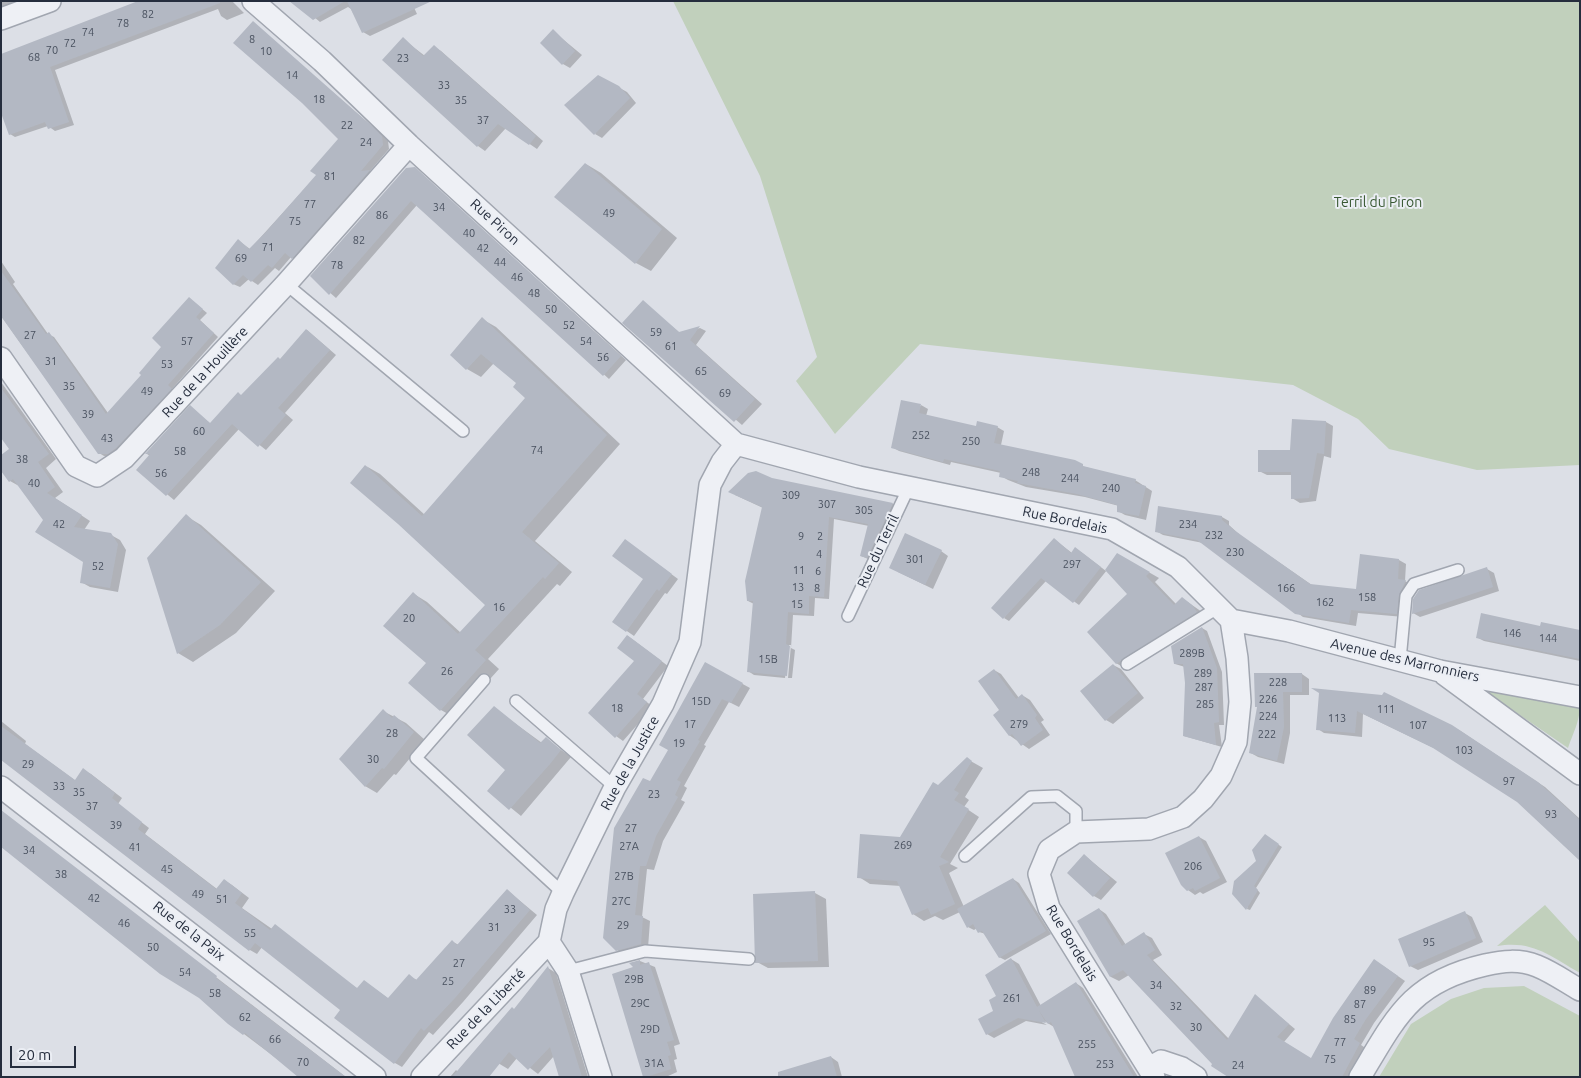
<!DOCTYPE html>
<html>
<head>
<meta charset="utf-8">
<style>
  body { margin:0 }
  #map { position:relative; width:1581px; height:1078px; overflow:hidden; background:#dcdfe6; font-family:Ubuntu,sans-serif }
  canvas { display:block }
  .frame { position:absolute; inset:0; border:2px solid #252d3d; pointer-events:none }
  .scale { position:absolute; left:10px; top:1046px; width:66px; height:22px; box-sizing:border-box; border:2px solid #252d3d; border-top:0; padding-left:6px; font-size:15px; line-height:18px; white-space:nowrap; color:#252d3d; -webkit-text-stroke:4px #ebeef4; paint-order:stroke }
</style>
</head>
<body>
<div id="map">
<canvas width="1581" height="1078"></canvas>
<div class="frame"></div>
<div class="scale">20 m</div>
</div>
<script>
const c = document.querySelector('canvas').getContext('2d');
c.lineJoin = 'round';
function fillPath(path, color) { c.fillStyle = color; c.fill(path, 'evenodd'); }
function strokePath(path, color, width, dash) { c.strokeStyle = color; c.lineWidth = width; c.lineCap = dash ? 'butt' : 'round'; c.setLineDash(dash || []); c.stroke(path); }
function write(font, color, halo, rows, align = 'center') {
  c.font = font + ' Ubuntu,sans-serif'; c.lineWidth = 4; c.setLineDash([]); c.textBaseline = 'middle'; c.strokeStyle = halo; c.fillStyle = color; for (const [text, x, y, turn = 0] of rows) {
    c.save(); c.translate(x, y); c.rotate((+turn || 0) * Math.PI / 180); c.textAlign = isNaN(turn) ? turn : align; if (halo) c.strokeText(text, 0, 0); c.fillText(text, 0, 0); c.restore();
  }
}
const green = new Path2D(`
  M 673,1 L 1580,1 L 1580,465 L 1477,470 L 1389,449 L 1358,419 L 1293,385 L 920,344 L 835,434 L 796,381 L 817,357 L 760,176 Z
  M 1492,687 L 1580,705 C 1580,721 1573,733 1568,748 L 1489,694 Z
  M 1545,905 L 1580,943 L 1580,973 C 1550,956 1533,940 1497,946 Z
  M 1524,986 L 1580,1016 L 1580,1077 L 1379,1077 L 1411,1024 L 1451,999 L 1484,988 Z`);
const shadow = new Path2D(`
  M 1,1 L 12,1 L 12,7 L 1,11 Z
  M 142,1 L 232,1 L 244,13 L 227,20 L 221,16 L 218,9 L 55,70 L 74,125 L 55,131 L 48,126 L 15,137 L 10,134 L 1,55 Z
  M 295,1 L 411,1 L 417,14 L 370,36 L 363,32 L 351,9 L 348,7 L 320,22 Z
  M 253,23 L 381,134 L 388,141 L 389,149 L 370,171 L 376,175 L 299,262 L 291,257 L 279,271 L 275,268 L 258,285 L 249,279 L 240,287 L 233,284 L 239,241 L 250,249 L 317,175 L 340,139 Z
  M 553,31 L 582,55 L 570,68 L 563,64 Z
  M 403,39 L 425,56 L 434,47 L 441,51 L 543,141 L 537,149 L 506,128 L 485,151 L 478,146 L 384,60 Z
  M 618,87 L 627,92 L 636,103 L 602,138 L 595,134 Z
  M 586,164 L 601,173 L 677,238 L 651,271 L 636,263 Z
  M 414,168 L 626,360 L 609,379 L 417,205 L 336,298 L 311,276 Z
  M 1,261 L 15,282 L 13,284 L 48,334 L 54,337 L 108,413 L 143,375 L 163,347 L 189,298 L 207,313 L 200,320 L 218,337 L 172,389 L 176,392 L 113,456 L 104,456 L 99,453 L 1,316 Z
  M 643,302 L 680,333 L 700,328 L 706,331 L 696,345 L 762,404 L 742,425 L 624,323 Z
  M 482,319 L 496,327 L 620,444 L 535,541 L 572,572 L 560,586 L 557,584 L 488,659 L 499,669 L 455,718 L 441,710 L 414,594 L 427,602 L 461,633 L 487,605 L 366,466 L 380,474 L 425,515 L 527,398 L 517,383 L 494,363 L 481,377 L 467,369 Z
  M 307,330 L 336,355 L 285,413 L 293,420 L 266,450 L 239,429 L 174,500 L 138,470 L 150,456 L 147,454 L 190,407 L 211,424 L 280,360 Z
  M 1,382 L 56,459 L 46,468 L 63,492 L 55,498 L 90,521 L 84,530 L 111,535 L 120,540 L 126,550 L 118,592 L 90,587 L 81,582 L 84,562 L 45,520 L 19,486 L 10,481 L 11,450 L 1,436 Z
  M 921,405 L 928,409 L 926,416 L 976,427 L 997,427 L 1004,431 L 1001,445 L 1135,480 L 1152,491 L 1146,520 L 1125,515 L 1118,511 L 1119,506 L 1085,497 L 1026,487 L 1008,480 L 1001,476 L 1001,473 L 951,462 L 950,465 L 899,451 L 892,447 Z
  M 1293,420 L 1326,422 L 1333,426 L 1331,458 L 1324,456 L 1316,501 L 1300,503 L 1292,498 L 1292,475 L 1267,475 L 1259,471 L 1291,451 Z
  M 772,479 L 893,504 L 898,507 L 873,561 L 861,556 L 869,526 L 834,519 L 829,599 L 815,598 L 814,616 L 793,615 L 791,648 L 795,650 L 792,678 L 788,678 L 791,645 L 789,645 L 785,678 L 754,675 L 748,671 L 754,604 L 748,601 L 763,508 L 735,495 Z
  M 1159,507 L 1222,517 L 1229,521 L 1229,525 L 1241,536 L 1312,585 L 1357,591 L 1399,560 L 1406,564 L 1405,581 L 1412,585 L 1404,617 L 1358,613 L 1356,626 L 1303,617 L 1203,543 L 1163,535 L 1156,531 Z
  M 186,516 L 201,525 L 275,591 L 236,633 L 193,662 L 178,653 L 148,558 Z
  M 1054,539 L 1072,553 L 1081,552 L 1106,571 L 1117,554 L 1159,578 L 1155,582 L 1176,604 L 1182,598 L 1202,612 L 1126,669 L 1116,663 L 1129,594 L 1107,570 L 1079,605 L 1046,581 L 1009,621 L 1004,618 Z
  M 625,540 L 678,579 L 667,594 L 665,593 L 634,636 L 614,622 L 645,579 Z
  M 941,551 L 948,556 L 933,589 L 898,572 Z
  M 1487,569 L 1494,573 L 1499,591 L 1420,617 L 1413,613 Z
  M 1202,628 L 1207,631 L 1222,672 L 1224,725 L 1219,725 L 1222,747 L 1184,736 L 1187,683 L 1185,667 L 1175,664 Z
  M 1541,628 L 1580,631 L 1580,661 L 1484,641 L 1478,638 Z
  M 628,636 L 668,666 L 643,699 L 653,707 L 623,741 L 616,736 L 636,661 Z
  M 706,664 L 750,688 L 739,707 L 729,702 L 704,745 L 706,746 L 684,786 L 687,788 L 681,800 L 685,802 L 663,841 L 654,870 L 647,869 L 642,917 L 650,921 L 648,948 L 624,954 L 617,950 L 650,783 L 669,750 Z
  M 1113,665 L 1121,669 L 1144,698 L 1113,724 L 1106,720 Z
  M 994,670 L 1001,674 L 1019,698 L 1022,695 L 1030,700 L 1044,720 L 1041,722 L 1050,735 L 1029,749 L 1009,735 L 1001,711 Z
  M 1302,674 L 1309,679 L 1309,695 L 1290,695 L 1290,733 L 1284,764 L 1258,757 L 1251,753 L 1258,708 L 1256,706 Z
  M 1321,692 L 1459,730 L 1545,787 L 1580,819 L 1580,859 L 1517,801 L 1438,750 L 1363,714 L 1362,737 L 1324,733 L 1318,729 Z
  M 494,708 L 542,743 L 546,739 L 571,757 L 521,816 L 489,790 L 507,770 Z
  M 383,711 L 406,723 L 425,740 L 396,775 L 394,774 L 377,793 L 365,786 Z
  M 1,721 L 26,741 L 25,744 L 76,781 L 83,770 L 91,774 L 122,798 L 118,804 L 149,828 L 145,834 L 217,889 L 224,880 L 232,885 L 249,898 L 242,908 L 358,989 L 364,981 L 389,999 L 409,976 L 417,980 L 453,942 L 459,945 L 507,890 L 537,915 L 463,1002 L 433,1035 L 429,1032 L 402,1067 L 395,1063 L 342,1010 L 262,947 L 257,954 L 250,950 L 1,759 Z
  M 967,759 L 983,768 L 965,797 L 969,800 L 964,807 L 979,817 L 950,864 L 958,868 L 949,873 L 964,907 L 1013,879 L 1019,883 L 1051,934 L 1005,960 L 999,957 L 986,934 L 979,932 L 977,928 L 974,930 L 968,927 L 960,912 L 943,920 L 935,916 L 924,921 L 913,914 L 901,886 L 870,884 L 859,877 L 901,838 L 938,787 Z
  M 1,812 L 346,1077 L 301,1077 L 244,1034 Z
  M 1199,837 L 1206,841 L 1227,882 L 1203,894 L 1200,892 L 1195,895 L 1188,890 Z
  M 1268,838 L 1282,847 L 1256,888 L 1260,893 L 1250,910 L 1247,909 L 1257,862 Z
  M 1084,855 L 1117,882 L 1101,900 L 1094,896 Z
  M 815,893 L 826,899 L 829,967 L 768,968 L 757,962 Z
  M 1099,909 L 1106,914 L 1126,945 L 1144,934 L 1152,938 L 1162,955 L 1153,960 L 1229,1039 L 1255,996 L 1295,1029 L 1284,1042 L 1311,1059 L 1382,965 L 1405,981 L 1374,1023 L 1361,1045 L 1367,1049 L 1350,1077 L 1230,1077 L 1214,1064 L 1129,975 L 1119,981 L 1111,977 L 1079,921 Z
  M 1465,913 L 1472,917 L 1483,942 L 1418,970 L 1410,966 Z
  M 1011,959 L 1019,964 L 1041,1006 L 1076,983 L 1083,988 L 1138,1077 L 1087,1077 L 1054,1027 L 1041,1019 L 1040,1021 L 1047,1025 L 1026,1021 L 994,1038 L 987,1034 Z
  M 640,961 L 655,967 L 680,1044 L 674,1046 L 677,1059 L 674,1060 L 677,1072 L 666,1077 L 645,1077 L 635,968 Z
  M 548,968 L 556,973 L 588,1077 L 560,1077 L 554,1056 L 538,1074 L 517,1058 L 508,1069 L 498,1063 L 488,1077 L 450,1077 L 456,1070 L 458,1072 L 515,1010 Z
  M 831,1057 L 838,1062 L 842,1077 L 794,1077 Z`);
const building = new Path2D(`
  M 138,1 L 220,1 L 220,3 L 50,67 L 69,122 L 48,129 L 45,122 L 9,135 L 1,113 L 1,54 Z
  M 289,1 L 345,1 L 313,20 Z
  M 347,1 L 432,1 L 362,33 Z
  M 253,21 L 374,128 L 382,136 L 383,145 L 361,171 L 370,170 L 292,259 L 285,253 L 272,268 L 268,265 L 251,282 L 243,275 L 233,285 L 215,268 L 238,239 L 249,249 L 266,232 L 316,175 L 310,171 L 338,139 L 302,103 L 233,43 Z
  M 553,29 L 575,51 L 562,65 L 540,43 Z
  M 403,37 L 423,56 L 434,45 L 536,136 L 529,145 L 498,124 L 477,147 L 382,60 Z
  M 598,75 L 619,86 L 630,98 L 594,135 L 564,105 Z
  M 585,163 L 662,229 L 635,264 L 554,197 Z
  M 415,167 L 621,356 L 603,376 L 411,201 L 329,295 L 310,276 L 406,168 Z
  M 1,271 L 46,334 L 49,332 L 106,414 L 141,375 L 139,373 L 161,347 L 152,338 L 189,297 L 203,309 L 196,317 L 214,333 L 168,385 L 172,389 L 116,448 L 108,454 L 98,454 L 1,316 Z
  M 643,300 L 679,332 L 700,326 L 690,340 L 755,399 L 734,422 L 622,323 Z
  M 482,317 L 607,435 L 522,532 L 559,563 L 545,579 L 543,577 L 475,650 L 486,660 L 440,711 L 408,683 L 426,663 L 383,626 L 413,592 L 458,634 L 485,605 L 398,524 L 350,483 L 365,465 L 422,516 L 525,398 L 513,387 L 516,383 L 481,354 L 466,370 L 450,355 Z
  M 306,329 L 330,350 L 278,408 L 286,415 L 258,447 L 232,424 L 166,496 L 136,470 L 150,454 L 145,454 L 190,405 L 210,423 L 238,392 L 241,395 L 278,357 L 280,359 Z
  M 1,388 L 49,454 L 38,462 L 55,487 L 47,493 L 82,515 L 74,527 L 111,533 L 118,544 L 110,588 L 80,583 L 83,562 L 35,532 L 43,520 L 13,479 L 9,482 L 1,471 L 1,455 L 9,449 L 1,438 Z
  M 901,400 L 921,404 L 919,413 L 976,426 L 977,421 L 998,426 L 994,443 L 1075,460 L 1083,464 L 1083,466 L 1136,479 L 1135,483 L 1146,486 L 1139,516 L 1117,512 L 1117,505 L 1077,494 L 1017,483 L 1018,481 L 999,477 L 1000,471 L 944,459 L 943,462 L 891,448 Z
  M 1292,419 L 1326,421 L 1324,454 L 1317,453 L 1309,498 L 1291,499 L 1291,472 L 1258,472 L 1258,450 L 1290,450 Z
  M 756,471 L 772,478 L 893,503 L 867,558 L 860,556 L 868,524 L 829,517 L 824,597 L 809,596 L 809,614 L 788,612 L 786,644 L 790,646 L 787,676 L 747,672 L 753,601 L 747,601 L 745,581 L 762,507 L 728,492 L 748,473 Z
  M 1158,506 L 1222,516 L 1222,520 L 1234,530 L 1310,584 L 1356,589 L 1360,554 L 1399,559 L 1398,579 L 1406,580 L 1399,595 L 1397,614 L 1351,610 L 1349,623 L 1295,614 L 1197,540 L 1155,532 Z
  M 186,514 L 261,582 L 220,625 L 177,654 L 147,558 Z
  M 905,533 L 942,550 L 925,585 L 889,568 Z
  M 1054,538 L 1071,553 L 1075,547 L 1101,567 L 1073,603 L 1041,578 L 1003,619 L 991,608 Z
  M 625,539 L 672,574 L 659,591 L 657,589 L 626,632 L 612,622 L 643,579 L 612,556 Z
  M 1117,553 L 1150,572 L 1146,576 L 1174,605 L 1182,597 L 1192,605 L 1197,612 L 1116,664 L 1087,632 L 1127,594 L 1105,570 Z
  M 1487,567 L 1493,587 L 1412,614 L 1413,599 L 1419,590 Z
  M 1481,613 L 1540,626 L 1541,622 L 1580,630 L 1580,659 L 1476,638 Z
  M 1202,627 L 1217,668 L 1219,722 L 1214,723 L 1216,745 L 1183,736 L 1185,683 L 1183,664 L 1174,664 L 1171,646 Z
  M 627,635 L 662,661 L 637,694 L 647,702 L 615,738 L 588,713 L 634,661 L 617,648 Z
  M 705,662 L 743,683 L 731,703 L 722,699 L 698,740 L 700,741 L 677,780 L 681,782 L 675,795 L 678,797 L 656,836 L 646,866 L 640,866 L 635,915 L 643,916 L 641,944 L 616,951 L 603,938 L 614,828 L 643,778 L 650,781 L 668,750 L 659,745 Z
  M 1113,664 L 1138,693 L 1105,721 L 1080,691 Z
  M 994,669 L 1016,699 L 1022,694 L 1037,715 L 1035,718 L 1043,730 L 1021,746 L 1012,734 L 1009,736 L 993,715 L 999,710 L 978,681 Z
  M 1254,673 L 1302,673 L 1302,692 L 1283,692 L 1284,727 L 1277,761 L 1249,753 L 1257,707 L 1255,707 Z
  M 1311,688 L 1382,695 L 1384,692 L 1452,725 L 1538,782 L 1580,820 L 1580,861 L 1517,802 L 1433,748 L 1357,711 L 1355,733 L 1316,730 L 1319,693 Z
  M 494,706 L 540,743 L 546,737 L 561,750 L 550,764 L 509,810 L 487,791 L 505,770 L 467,735 Z
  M 383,709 L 392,718 L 394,715 L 414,732 L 384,769 L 382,768 L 365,787 L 339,759 Z
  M 1,726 L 75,780 L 83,768 L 115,793 L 112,798 L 142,822 L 138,829 L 216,889 L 224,879 L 242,893 L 235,903 L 270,930 L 275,924 L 357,988 L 364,980 L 388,998 L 409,974 L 416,980 L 452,940 L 457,945 L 507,889 L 530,910 L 455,998 L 424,1031 L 421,1028 L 394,1064 L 334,1018 L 340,1010 L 255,943 L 249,951 L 1,760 Z
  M 967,757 L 972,761 L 954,790 L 959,793 L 954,800 L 969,809 L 940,857 L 949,862 L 939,866 L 955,904 L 931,915 L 928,908 L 912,915 L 897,881 L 857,878 L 860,834 L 900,837 L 933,782 L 938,785 Z
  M 1,810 L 217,976 L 216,978 L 346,1077 L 298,1077 L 245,1033 L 243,1035 L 228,1024 L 199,998 L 160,974 L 1,847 Z
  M 1265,834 L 1279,844 L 1254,886 L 1258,890 L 1246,910 L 1232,894 L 1234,881 L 1256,861 L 1252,850 Z
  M 1199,836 L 1220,878 L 1195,891 L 1193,888 L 1187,891 L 1181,885 L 1165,853 Z
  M 1084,854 L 1110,878 L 1093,897 L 1067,873 Z
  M 1013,878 L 1046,931 L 999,958 L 982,931 L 978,933 L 973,924 L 967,928 L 957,909 Z
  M 815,891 L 818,961 L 755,963 L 753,894 Z
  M 1099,908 L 1122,946 L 1144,932 L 1155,950 L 1147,955 L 1227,1040 L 1255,994 L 1289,1024 L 1277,1037 L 1311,1058 L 1333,1018 L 1374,959 L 1398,976 L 1366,1019 L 1354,1039 L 1360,1043 L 1342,1077 L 1228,1077 L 1211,1066 L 1212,1064 L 1123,970 L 1110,977 L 1077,921 Z
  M 1465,911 L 1476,938 L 1409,967 L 1398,939 Z
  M 1011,958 L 1037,1007 L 1076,982 L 1134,1077 L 1075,1077 L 1051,1022 L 1048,1024 L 1038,1009 L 1046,1023 L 1018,1018 L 986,1035 L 978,1019 L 993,1011 L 989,1000 L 996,996 L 985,975 Z
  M 640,960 L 640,965 L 649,962 L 674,1040 L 667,1042 L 671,1055 L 668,1056 L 671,1069 L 646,1077 L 643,1077 L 612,974 L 633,967 L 629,963 Z
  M 548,966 L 582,1077 L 559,1077 L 550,1047 L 528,1070 L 509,1052 L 489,1077 L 452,1077 L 512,1007 L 514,1009 Z
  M 831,1056 L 837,1077 L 778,1077 L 778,1072 Z`);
const service = new Path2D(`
  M 286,284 L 463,431
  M 848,616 L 909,487
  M 1400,660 L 1406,596 L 1414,584 L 1458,570
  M 1127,664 L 1219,607
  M 484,680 L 416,758 L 563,893
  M 516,701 L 615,787
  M 965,856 L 1031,797 L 1057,796 L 1076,811 L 1076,832
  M 568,971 L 645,951 L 749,959`);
const minor = new Path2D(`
  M 253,1 L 322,61 L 409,145 L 736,444 L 859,477 L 1112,529 L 1178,567 L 1231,620 L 1237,658 L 1240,702 L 1236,742 L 1221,776 L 1203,799 L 1183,817 L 1149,829 L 1076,832 L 1049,850 L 1039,874 L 1049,908 L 1154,1077
  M 1,19 L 50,1
  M 1,358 L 76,466 L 97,476 L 124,458 L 286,284 L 409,145
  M 1231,620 L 1289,631 L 1440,671 L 1580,697
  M 1444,674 L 1580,774
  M 1,787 L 375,1077
  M 1149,1068 L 1161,1061 L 1182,1068 L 1196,1077
  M 422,1077 L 549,942
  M 601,1077 L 568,971 L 549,942 L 556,909 L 563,893 L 615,787 L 663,704 L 690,642 L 710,485 L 722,462 L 736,444
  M 1360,1077 C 1396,1017 1411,982 1485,965 C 1503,961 1519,959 1537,966 C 1552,972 1566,982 1580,990`);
const numberNames = [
  ["82",148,14],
  ["78",123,23],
  ["74",88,32],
  ["8",252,39],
  ["72",70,43],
  ["70",52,50],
  ["10",266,51],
  ["68",34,57],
  ["23",403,58],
  ["14",292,75],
  ["33",444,85],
  ["18",319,99],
  ["35",461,100],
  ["37",483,120],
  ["22",347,125],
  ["24",366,142],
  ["81",330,176],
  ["77",310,204],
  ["34",439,207],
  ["49",609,213],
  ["86",382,215],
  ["75",295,221],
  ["40",469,233],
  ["82",359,240],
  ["71",268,247],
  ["42",483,248],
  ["69",241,258],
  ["44",500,262],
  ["78",337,265],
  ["46",517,277],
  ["48",534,293],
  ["50",551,309],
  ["52",569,325],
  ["59",656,332],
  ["27",30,335],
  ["57",187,341],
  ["54",586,341],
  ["61",671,346],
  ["56",603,357],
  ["31",51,361],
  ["53",167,364],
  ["65",701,371],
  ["35",69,386],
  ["49",147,391],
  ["69",725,393],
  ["39",88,414],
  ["60",199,431],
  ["252",921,435],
  ["43",107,438],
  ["250",971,441],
  ["74",537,450],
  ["58",180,451],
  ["38",22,459],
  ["248",1031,472],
  ["56",161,473],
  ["244",1070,478],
  ["40",34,483],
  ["240",1111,488],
  ["309",791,495],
  ["307",827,504],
  ["305",864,510],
  ["42",59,524],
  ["234",1188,524],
  ["232",1214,535],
  ["9",801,536],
  ["2",820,536],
  ["230",1235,552],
  ["4",819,554],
  ["301",915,559],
  ["297",1072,564],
  ["52",98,566],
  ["11",799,570],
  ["6",818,571],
  ["13",798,587],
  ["8",817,588],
  ["166",1286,588],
  ["158",1367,597],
  ["162",1325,602],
  ["15",797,604],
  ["16",499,607],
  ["20",409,618],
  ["146",1512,633],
  ["144",1548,638],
  ["289B",1192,653],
  ["15B",768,659],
  ["26",447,671],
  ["289",1203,673],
  ["228",1278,682],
  ["287",1204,687],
  ["226",1268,699],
  ["15D",701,701],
  ["285",1205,704],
  ["18",617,708],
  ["111",1386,709],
  ["224",1268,716],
  ["113",1337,718],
  ["17",690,724],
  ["279",1019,724],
  ["107",1418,725],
  ["28",392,733],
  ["222",1267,734],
  ["19",679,743],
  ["103",1464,750],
  ["30",373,759],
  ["29",28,764],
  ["97",1509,781],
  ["33",59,786],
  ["35",79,792],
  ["23",654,794],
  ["37",92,806],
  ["93",1551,814],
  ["39",116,825],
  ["27",631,828],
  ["269",903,845],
  ["27A",629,846],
  ["41",135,847],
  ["34",29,850],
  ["206",1193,866],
  ["45",167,869],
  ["38",61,874],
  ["27B",624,876],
  ["49",198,894],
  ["42",94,898],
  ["51",222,899],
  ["27C",621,901],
  ["33",510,909],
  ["46",124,923],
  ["29",623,925],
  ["31",494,927],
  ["55",250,933],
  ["95",1429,942],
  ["50",153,947],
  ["27",459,963],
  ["54",185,972],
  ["29B",634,979],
  ["25",448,981],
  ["34",1156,985],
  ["89",1370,990],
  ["58",215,993],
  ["261",1012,998],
  ["29C",640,1003],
  ["87",1360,1004],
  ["32",1176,1006],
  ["62",245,1017],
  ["85",1350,1019],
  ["30",1196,1027],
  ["29D",650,1029],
  ["66",275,1039],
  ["77",1340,1042],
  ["255",1087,1044],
  ["75",1330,1059],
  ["70",303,1062],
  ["31A",654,1063],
  ["253",1105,1064],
  ["24",1238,1065]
];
const parkNames = [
  ["Terril du Piron",1378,202]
];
const streetNames = [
  ["Rue Piron",495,222,42],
  ["Rue de la Houillère",205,372,-47],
  ["Rue Bordelais",1065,520,12],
  ["Rue du Terril",878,551,-65],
  ["Avenue des Marronniers",1405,660,13],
  ["Rue de la Justice",630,763,-61],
  ["Rue de la Paix",189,931,38],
  ["Rue Bordelais",1072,943,59],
  ["Rue de la Liberté",486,1009,-46]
];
fillPath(green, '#c1d0bc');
fillPath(shadow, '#0003');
fillPath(building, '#b3b8c3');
strokePath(service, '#a1a6b0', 14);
strokePath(minor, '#a1a6b0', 24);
strokePath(service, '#eef0f5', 11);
strokePath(minor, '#eef0f5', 21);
write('11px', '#48505e', null, numberNames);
write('14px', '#385832', '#ebeef4', parkNames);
write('14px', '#252d3d', '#ebeef4', streetNames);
</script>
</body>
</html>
